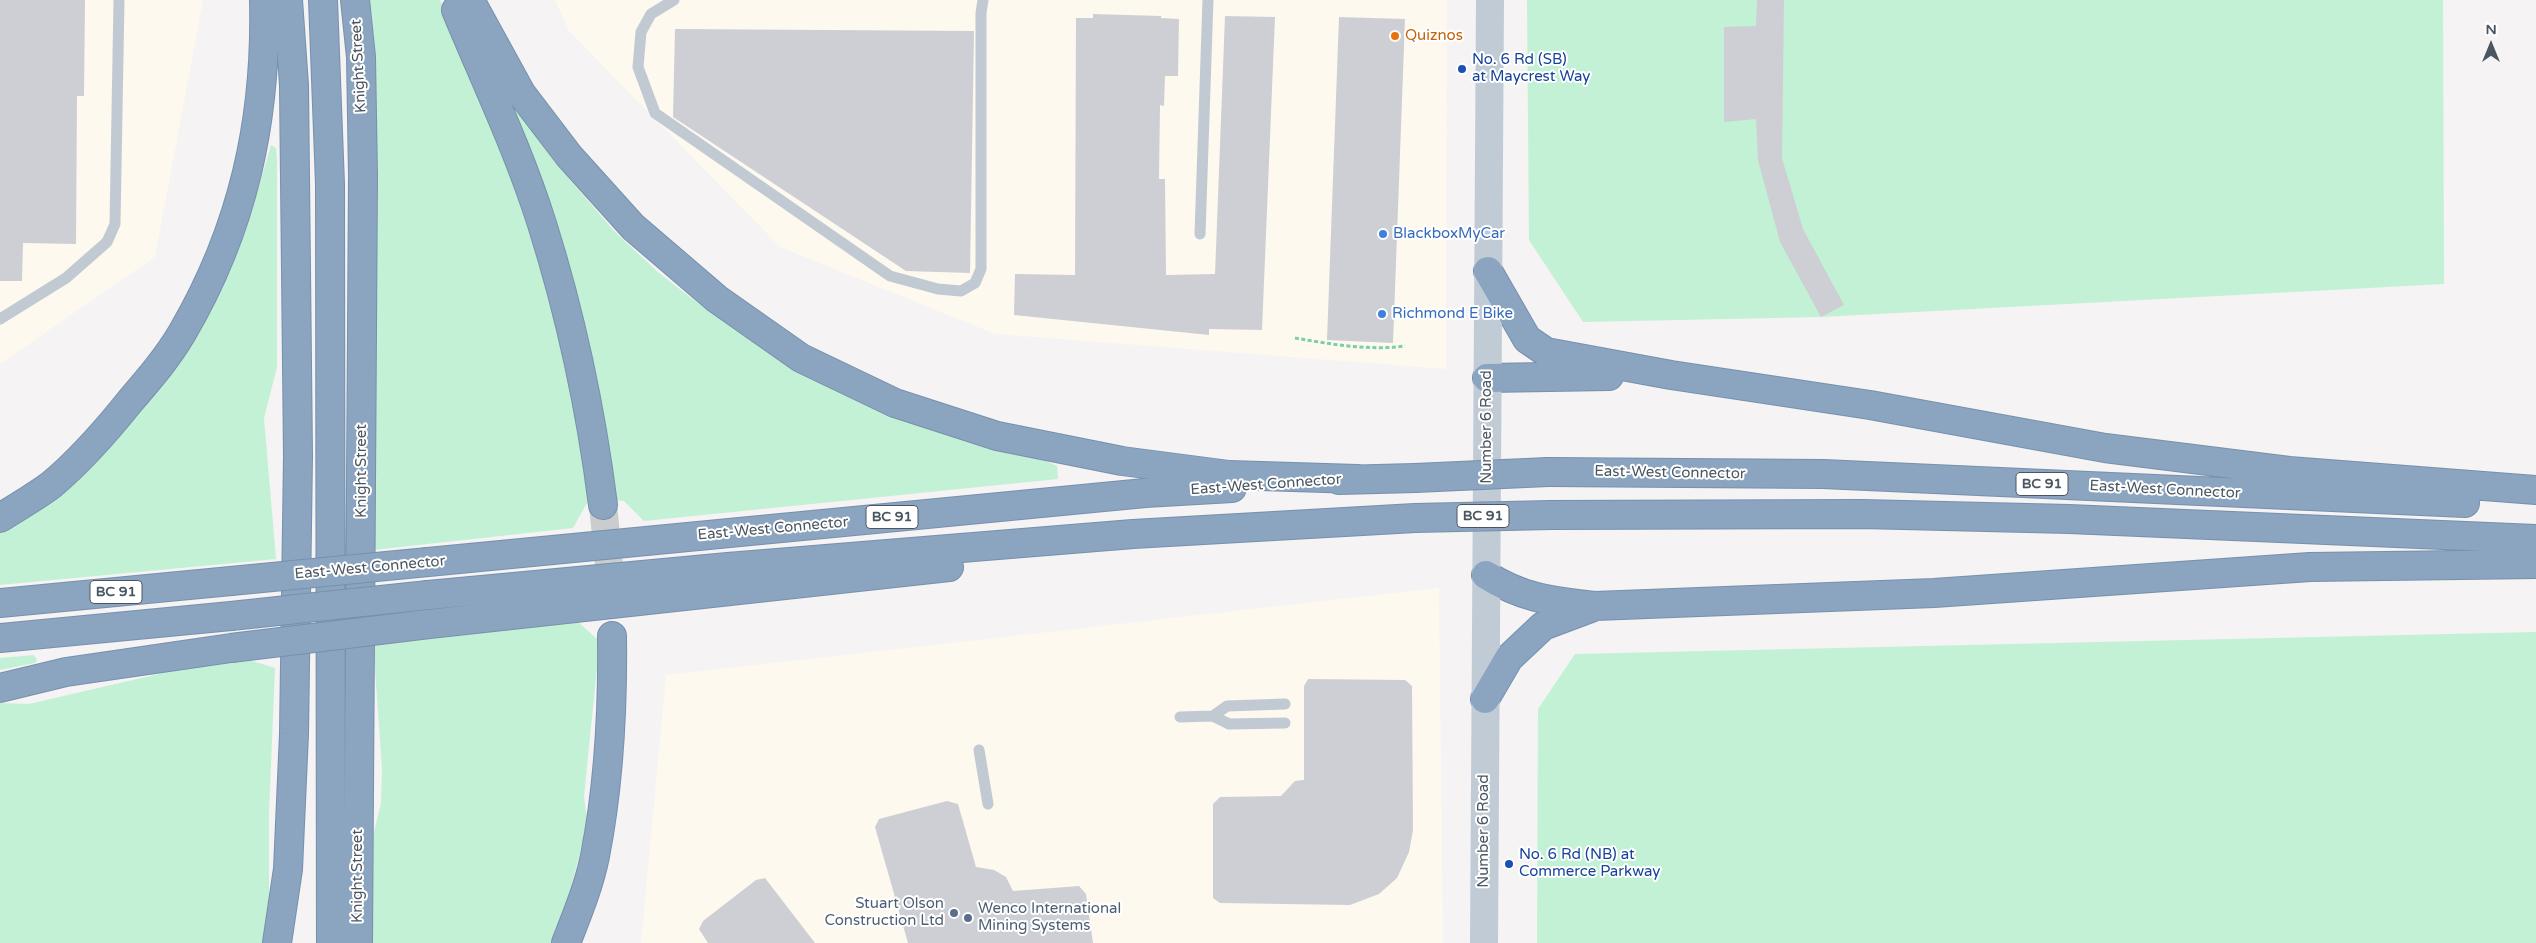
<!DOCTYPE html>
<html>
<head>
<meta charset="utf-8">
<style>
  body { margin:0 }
  #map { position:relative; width:2536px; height:943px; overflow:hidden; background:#f5f3f3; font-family:"Varela Round",sans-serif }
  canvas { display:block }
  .north { position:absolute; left:2466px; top:20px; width:50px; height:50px; -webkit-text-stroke:4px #fff; paint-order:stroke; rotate:0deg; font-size:14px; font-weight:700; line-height:20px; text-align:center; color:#4a5661 }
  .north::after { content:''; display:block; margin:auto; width:18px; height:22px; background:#4a5661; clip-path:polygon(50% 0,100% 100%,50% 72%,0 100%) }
</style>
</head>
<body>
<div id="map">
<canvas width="2536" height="943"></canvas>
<div class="north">N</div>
</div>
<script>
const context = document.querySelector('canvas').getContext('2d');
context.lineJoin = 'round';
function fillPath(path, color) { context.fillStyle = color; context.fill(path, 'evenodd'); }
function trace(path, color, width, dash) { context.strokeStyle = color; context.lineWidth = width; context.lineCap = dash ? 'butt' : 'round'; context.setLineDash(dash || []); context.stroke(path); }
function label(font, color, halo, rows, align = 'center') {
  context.font = font + ' "Varela Round",sans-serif'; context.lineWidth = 4; context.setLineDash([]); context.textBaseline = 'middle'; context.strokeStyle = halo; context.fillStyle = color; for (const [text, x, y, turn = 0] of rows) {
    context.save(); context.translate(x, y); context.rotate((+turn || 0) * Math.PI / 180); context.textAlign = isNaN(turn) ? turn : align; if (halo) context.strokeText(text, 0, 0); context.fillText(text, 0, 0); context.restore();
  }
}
const commercial = new Path2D(`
  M0,0H203L155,257L0,364Z
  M555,0H1447L1446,369L995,334L780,247L569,31Z
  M1439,588L1443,943H641L666,675Z`);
const green = new Path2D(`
  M368,0H440C474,87 514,172 542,261C565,339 578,421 593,501L587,503L573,528L373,550Z
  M1527,0H2443L2444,284L1821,317L1583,322L1529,240Z
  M514,105L552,159L615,232L659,273L708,311L764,348L989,446L1046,461L1057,466L1058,479L644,521L624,501L614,500C606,441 598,381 584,323C566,249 538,178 512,106Z
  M271,145L276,148L277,160V367L264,418L276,559L0,585V530L64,485L239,242L256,196Z
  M577,621L596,638H600L584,796L587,820L586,829L562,922L554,943H371V844L381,803L382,769L373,641Z
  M2536,632V943H1537L1538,709L1575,654Z
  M34,655L37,660L35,663L0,670V658Z
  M243,658L275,668L269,813V922L265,943H0V703L29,704L189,667Z`);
const building = new Path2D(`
  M0,0H85L84,96H77L76,244L23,243L22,281H0Z
  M1757,0H1784L1782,158L1803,229L1844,305L1821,317L1780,242L1758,160L1756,119L1724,122V27L1756,26Z
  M1093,14L1161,16V18L1179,19L1178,76H1165L1164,106L1160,105L1159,179H1165L1166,275L1215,274L1225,16L1275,17L1262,330L1209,329V335L1014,315L1015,274L1075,275L1076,18H1093Z
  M1339,17L1405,19L1393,343L1327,340Z
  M675,29L974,31L970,273L906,271L673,117Z
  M1308,679L1405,680L1412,686L1413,830L1409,852L1397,878L1379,894L1350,905L1220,903L1213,898V804L1220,797L1281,796L1295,781L1304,780V686Z
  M947,801L958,804L976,867L994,870L1006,877L1013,891L1079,886L1086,894L1093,943H908L875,827L879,819Z
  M765,878L815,943H708L699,929L703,921L756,880Z`);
const motorwayTunnel = new Path2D(`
  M603,505L609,565L612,636`);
const path = new Path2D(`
  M1295,338C1330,344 1370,351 1405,346`);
const service = new Path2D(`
  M674,0L651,14L641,32L638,67L655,113L890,276L938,289L961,291L975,283L981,269V13L983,0
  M1200,234L1208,0
  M0,319L66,278L107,242L115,224L119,0
  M1213,716L1229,724L1285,723
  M1180,717L1213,716L1227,706L1285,704
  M979,750L988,804`);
const secondary = new Path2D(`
  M1484,943L1490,0`);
const motorway = new Path2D(`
  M323,0L330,184L331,943
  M355,0L361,57L363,176L358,943
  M470,0L521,93L569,156L633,227L717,299L801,358L895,403L997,436L1122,461L1229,475L1357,479
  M456,10C485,80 519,151 542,224C571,316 591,410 603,505
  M1488,271L1527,339L1546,352L1671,375L1870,405L2105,448L2289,471L2536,490
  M1487,378L1609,376
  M1548,472L1823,474L2465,503
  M1339,480L1415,478
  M1551,515L1862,514L2069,519L2536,539
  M0,518C17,507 35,497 51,485C81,460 107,430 131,400C149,379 168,357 182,333C243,229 267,120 264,0
  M428,562L1145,493L1232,488
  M1486,575C1524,599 1552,601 1595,606L1934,593L2310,567L2536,564
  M428,595L728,567L1133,534L1415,518
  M0,603L231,581
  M429,624L949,567
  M0,638L231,616
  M0,688L66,672L231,648
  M1485,699L1509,658L1543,626L1591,608
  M277,943L288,869L294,734L298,456L294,85L288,0
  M566,943C577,915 589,886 595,856C609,784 613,709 612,636`);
const motorwayBridge = new Path2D(`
  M1415,478L1548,472
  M1415,518L1551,515
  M231,581L428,562
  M231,616L428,595
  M231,648L429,624`);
const markers = [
  [1395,36,5,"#e8710a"],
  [1462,69,5,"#1a4fb4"],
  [1383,234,5,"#3f7fe0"],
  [1382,314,5,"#3f7fe0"],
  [1509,864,5,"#1a4fb4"],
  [954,913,5,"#5c6f8a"],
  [968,918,5,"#5c6f8a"]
];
const shields = [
  [2042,484,52],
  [1483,516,52],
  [892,517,52],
  [116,592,52]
];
const shieldNames = [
  ["BC 91",2042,484],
  ["BC 91",1483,516],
  ["BC 91",892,517],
  ["BC 91",116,592]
];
const foodNames = [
  ["Quiznos",1405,36]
];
const transitNames = [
  ["No. 6 Rd (SB)",1472,60],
  ["at Maycrest Way",1472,77],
  ["No. 6 Rd (NB) at",1519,855],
  ["Commerce Parkway",1519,872]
];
const streetNames = [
  ["Knight Street",359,66,-93],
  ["Number 6 Road",1487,427,-90],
  ["Knight Street",362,471,-90],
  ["East-West Connector",1670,473,1],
  ["East-West Connector",1266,485,-4],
  ["East-West Connector",2165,490,3],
  ["East-West Connector",773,529,-5],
  ["East-West Connector",370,568,-5],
  ["Number 6 Road",1484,831,-90],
  ["Knight Street",358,876,-90]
];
const shopNames = [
  ["BlackboxMyCar",1393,234],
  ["Richmond E Bike",1392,314]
];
const serviceNames = [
  ["Stuart Olson",944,904],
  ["Construction Ltd",944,921],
  ["Wenco International",978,909,"left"],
  ["Mining Systems",978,926,"left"]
];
fillPath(commercial, '#fdf9ef');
fillPath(green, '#c3f1d5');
fillPath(building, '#cdcfd5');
trace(motorwayTunnel, '#caccce', 28, [28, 14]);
trace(motorway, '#7690ad', 30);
trace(path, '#7ad0a6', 3, [4, 2.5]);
trace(service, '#c1cad2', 11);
trace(secondary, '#c1cbd6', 28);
trace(motorway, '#8ba5c1', 28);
trace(motorwayBridge, '#7690ad', 30, []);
trace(motorwayBridge, '#8ba5c1', 28);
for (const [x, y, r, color] of markers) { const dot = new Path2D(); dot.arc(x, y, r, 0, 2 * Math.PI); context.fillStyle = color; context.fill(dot); trace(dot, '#fff', 2); }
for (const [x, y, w] of shields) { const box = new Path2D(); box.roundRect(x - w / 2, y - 11.5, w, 23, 4); context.fillStyle = '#fff'; context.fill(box); trace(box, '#4a5661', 1); }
label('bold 14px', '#4a5661', null, shieldNames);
label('15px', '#c56008', '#fff', foodNames, 'left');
label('15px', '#164399', '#fff', transitNames, 'left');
label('15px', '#4a5661', '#fff', streetNames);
label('15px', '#366cbe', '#fff', shopNames, 'left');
label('15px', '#4e5e75', '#fff', serviceNames, 'right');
</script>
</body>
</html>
